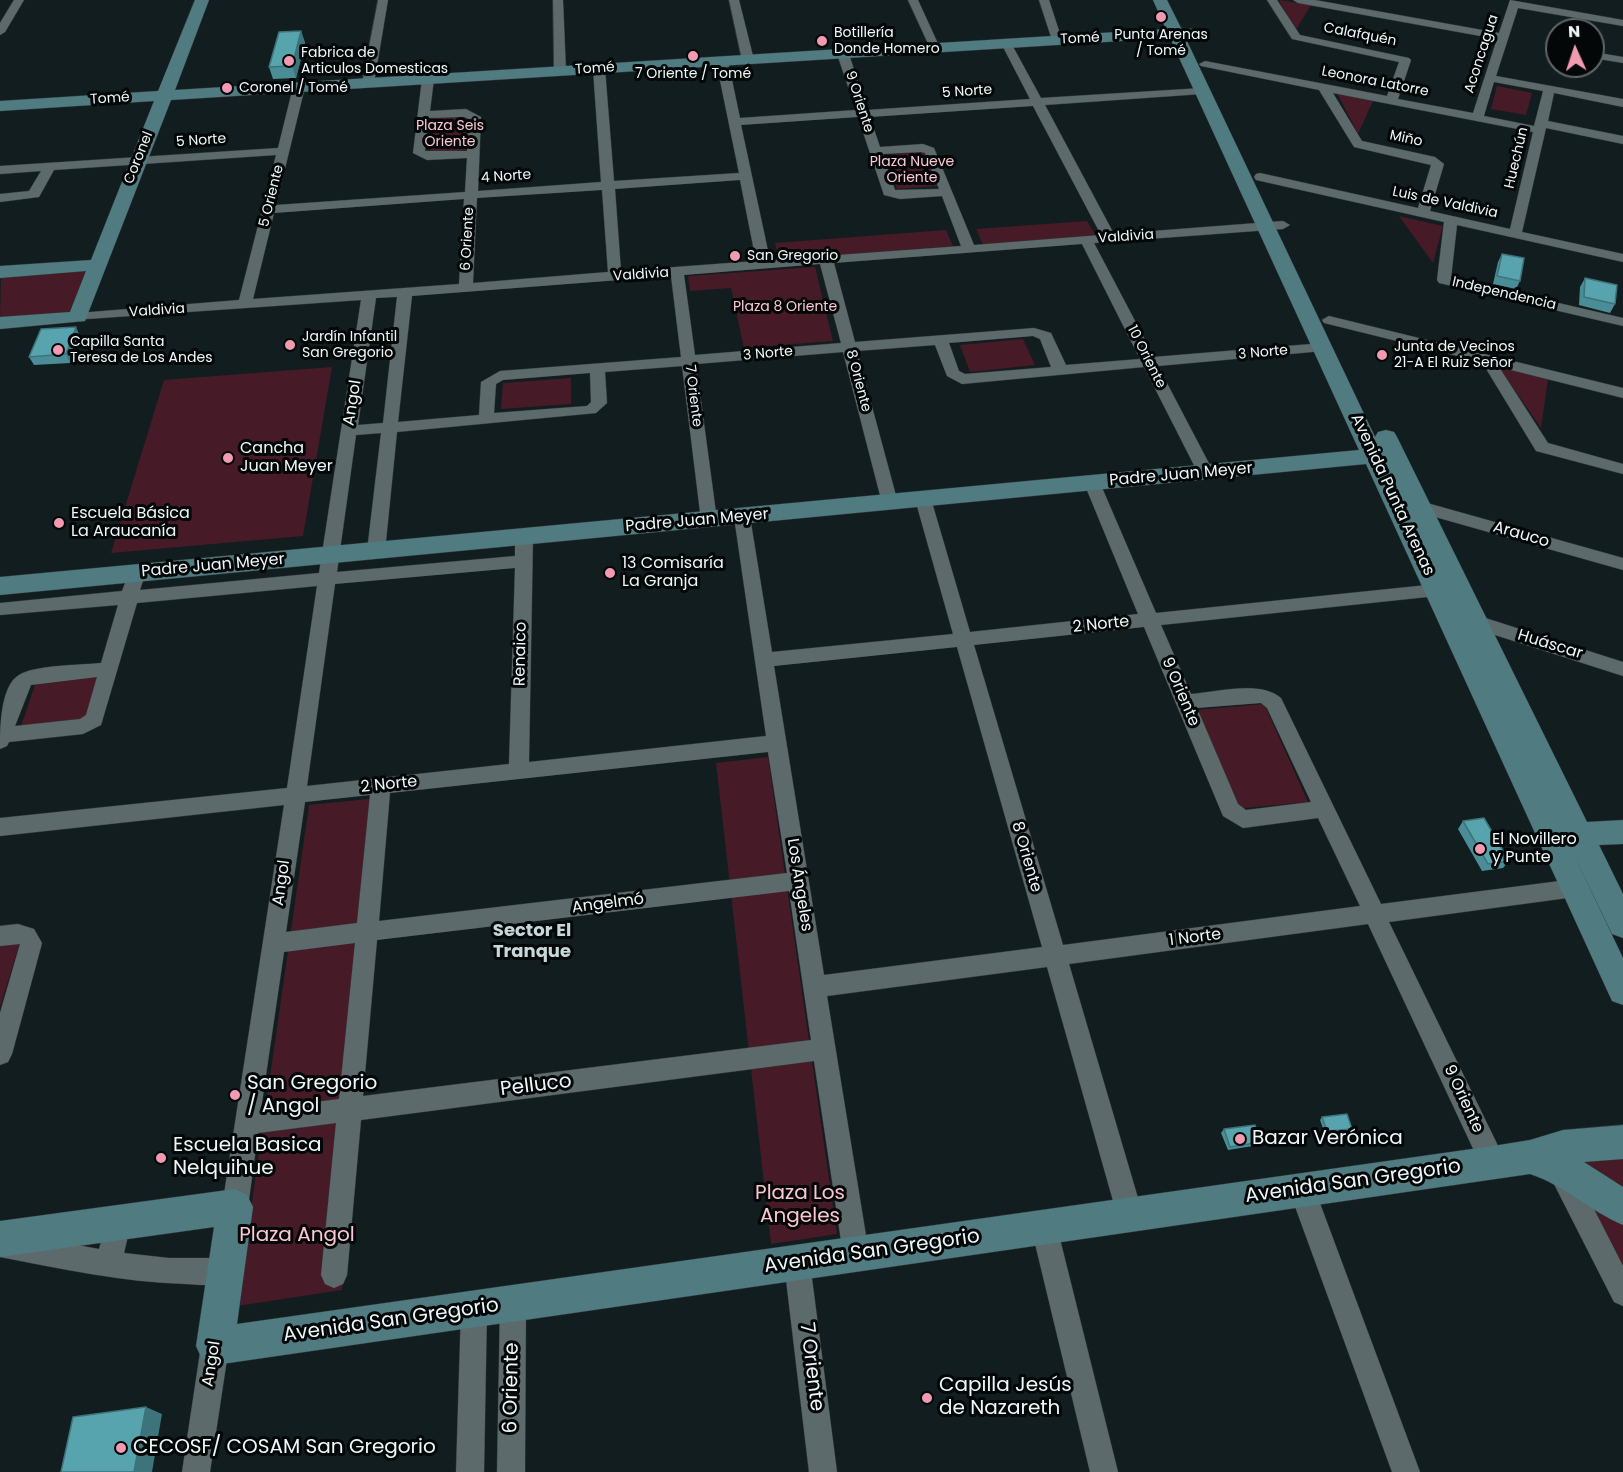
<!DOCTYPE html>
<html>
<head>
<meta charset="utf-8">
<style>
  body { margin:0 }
  #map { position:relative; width:1623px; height:1472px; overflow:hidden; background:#121d1f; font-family:Poppins,sans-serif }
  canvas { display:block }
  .north { position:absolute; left:1545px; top:18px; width:60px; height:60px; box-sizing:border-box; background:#030707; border:2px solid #616767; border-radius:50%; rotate:357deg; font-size:16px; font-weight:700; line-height:24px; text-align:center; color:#eff6f7 }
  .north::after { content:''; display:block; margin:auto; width:21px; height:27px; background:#f19ab1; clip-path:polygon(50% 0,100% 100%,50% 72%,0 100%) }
</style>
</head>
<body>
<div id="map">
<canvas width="1623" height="1472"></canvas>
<div class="north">N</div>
</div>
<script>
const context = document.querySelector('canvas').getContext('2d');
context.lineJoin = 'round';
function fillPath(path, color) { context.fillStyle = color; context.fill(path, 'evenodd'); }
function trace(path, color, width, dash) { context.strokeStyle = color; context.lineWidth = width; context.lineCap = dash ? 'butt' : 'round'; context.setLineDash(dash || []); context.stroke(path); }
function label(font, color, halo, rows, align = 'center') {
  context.font = font + ' Poppins,sans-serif'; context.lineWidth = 6; context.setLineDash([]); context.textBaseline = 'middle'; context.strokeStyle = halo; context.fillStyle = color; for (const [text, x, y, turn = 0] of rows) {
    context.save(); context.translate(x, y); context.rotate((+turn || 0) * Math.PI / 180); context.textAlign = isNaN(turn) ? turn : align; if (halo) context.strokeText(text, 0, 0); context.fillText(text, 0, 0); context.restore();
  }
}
const green = new Path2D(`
  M1279,0L1311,5L1295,31Z
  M1497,86L1532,93L1526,115L1491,109Z
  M1337,93L1373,101L1358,134Z
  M469,117L467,150L430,153L433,118Z
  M920,152L925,153L937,186L897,189L886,155Z
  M1399,216L1443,226L1433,263Z
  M1087,221L1096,236L983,245L976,229Z
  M946,230L953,246L778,260L775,243Z
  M815,267L833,341L744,348L731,288L690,291L688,276Z
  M93,270L76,313L0,319L1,277Z
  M1023,339L1035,365L970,372L960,345Z
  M1498,366L1548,379L1541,428Z
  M332,367L303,536L111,553L164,380Z
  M571,378V404L501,409L503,383Z
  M99,675L88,718L21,726L36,682Z
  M1264,704L1308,802L1234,809L1195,710Z
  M768,757L837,1234L771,1244L716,763Z
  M388,797L342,1290L237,1306L309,805Z
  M20,942L0,1007V944Z
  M1563,1152L1623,1153V1195Z
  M1583,1193L1623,1216V1278Z`);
const street = new Path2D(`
  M14,0H24L5,32L0,35V23Z
  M378,0H388L374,83L368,86L362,83Z
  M553,0H563L566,71L560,74L554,71Z
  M729,0H739L754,60L752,62L748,63L742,60Z
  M908,0H918L940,48L939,50H931L930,48Z
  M1039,0H1049L1062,40L1061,42H1053L1052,40Z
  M1267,0H1277L1300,35L1409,58L1411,60L1398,99L1473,113L1497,39L1298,3L1293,0H1315L1499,33L1510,0L1623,20V26L1518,8L1496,76L1623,99V107L1554,93L1548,121L1623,136V144L1546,128L1522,232L1623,254V262L1457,225L1451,278L1623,318V326L1439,283L1437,280L1444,222L1256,180L1254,177L1256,174L1260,173L1418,208L1431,165L1354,147L1319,90L1201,66L1199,64L1205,61L1387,96L1399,62L1292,39ZM1494,82L1543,91L1534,126L1484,116ZM1333,93L1533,132L1510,229L1430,211L1444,164L1435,157L1362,141Z
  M1006,40L1011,43L1041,98L1202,88L1208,91L1202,94L1045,105L1114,234L1283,221L1290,225L1283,229L1094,243L1154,357L1323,343L1330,347L1323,351L1158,366L1214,473L1212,477H1200L1198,473L1144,367L962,384L947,376L935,345L857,351L898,503L896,507H884L882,503L843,352L696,364L717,520L715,524H703L701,520L682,366L605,372L607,403L596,413L397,432L385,551L382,555H370L367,551L381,433L356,435L337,572L515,556V537L518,533H530L533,537L529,762L766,736L734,517L736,513H748L750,517L772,652L953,634L915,499L917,495H929L931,499L970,632L1138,614L1084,483L1086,479H1098L1100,483L1156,613L1437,584L1443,586L1446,590L1443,594L1437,596L1161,625L1191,694C1217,692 1260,680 1281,698L1381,904L1575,879L1583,881L1586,888L1583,895L1575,897L1389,922L1502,1154L1505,1163L1502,1172L1493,1175L1484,1172L1368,924L1069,964L1143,1215L1139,1224L1130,1228L1121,1224L1117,1215L1047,967L827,996L869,1254L865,1263L856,1267L847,1263L843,1254L814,1061L361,1120L347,1275L343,1284L334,1288L325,1284L321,1275L336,1123L258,1133L248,1207L244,1216L235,1220L226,1216L222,1207L284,805L0,836V818L287,788L317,586L137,603L101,725L83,734L9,742L7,746L0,749C0,730 0,686 19,675C34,665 82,665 101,663L118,605L0,615V603L122,591L130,570L136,568L142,570L145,574L140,590L319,573L361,300L73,320L71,317L73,314L78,313L239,300L276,155L54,170L39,197L0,202V194L29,191L41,171L0,174V166L278,148L293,87L299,84L305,87L276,205L465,192L467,158L427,160L413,153L422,79L428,76L434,79L430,111L466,109L481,117L478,191L601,182L593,69L599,66L605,69L614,181L739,173L716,61L718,59H726L728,61L740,118L856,110L837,54L843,51L849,54L867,110L1030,99L1001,43ZM1033,106L1101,235L974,245L934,148L923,144L880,147L870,117ZM464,117L469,119L467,151H425L429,118ZM858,117L884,195L900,199L942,196L961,246L770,260L741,125ZM921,152L925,153L939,189L895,190L883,154ZM740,180L756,261L621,271L615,189ZM602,190L608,272L473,283L477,198ZM464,199L459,284L253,299L274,213ZM1082,244L1140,359L1066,365L1051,333L1034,328L855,342L834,263ZM820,264L841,343L695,355L684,275ZM671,276L681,357L500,371L481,382L479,415L398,422L412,296ZM397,297L383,423L358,425L376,298ZM1033,336L1040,339L1051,367L965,374L959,371L949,343ZM590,373L591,402L587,406L494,413L496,384L503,380ZM515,568L509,764L307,786L335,584ZM1144,627L1223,816L1243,828L1318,818L1360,906L1063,945L974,645ZM957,647L1042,947L824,975L774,666ZM97,677L86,715L80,719L15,726L31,685ZM1261,703L1267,708L1311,802L1246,810L1238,804L1197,708ZM768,752L787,873L379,921L390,793ZM370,795L357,923L286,932L305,802ZM789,891L811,1040L363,1096L377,940ZM355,943L339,1099L261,1109L284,952Z
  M1593,52L1623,57V63L1593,58Z
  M1329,316L1623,388V398L1499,367L1548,443L1623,464V474L1536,451L1482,362L1324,323L1322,320Z
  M1420,501L1623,558V570L1414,511L1412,507L1414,503Z
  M1476,615L1623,662V676L1470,627L1467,622L1470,617Z
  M18,924L34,929L42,943L12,1054L8,1062L0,1065V1013L20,944L0,946V926Z
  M1563,1163L1572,1166L1623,1266V1306L1614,1302L1554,1184L1551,1175L1554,1166Z
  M1302,1177L1311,1181L1315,1190L1420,1472H1392L1289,1190L1293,1181Z
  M118,1210L127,1214L131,1223L124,1253L169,1258H226L235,1262L239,1271L235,1280C220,1287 202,1285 186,1284C122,1282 62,1269 0,1257V1231L99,1249L109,1214Z
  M1044,1214L1053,1218L1057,1227L1118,1472H1090L1031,1227L1035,1218Z
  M797,1250L806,1254L810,1263L837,1472H809L784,1263L788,1254Z
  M513,1291L522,1295L526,1304L525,1472H497L500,1304L504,1295Z
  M474,1296L483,1300L487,1309L484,1472H456L461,1309L465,1300Z
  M215,1332L225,1336L229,1346L210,1472H182L201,1346L205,1336Z`);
const secondary = new Path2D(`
  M195,0H209L175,90L1166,29L1153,0H1167L1181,28L1194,29L1196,32L1194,35L1185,37L1375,437L1378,432L1386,430L1394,432L1397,437L1587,822L1623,820V844L1599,845L1623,894V938L1612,934L1571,849L1623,958V1005L1612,1001L1366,464L0,595V577L1359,450L1170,38L171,100L85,321L0,329V317L70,312L86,271L0,278V266L91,260L154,101L0,111V101L158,91Z
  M1623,1125V1159L1584,1162L1623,1187V1225C1590,1211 1564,1185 1530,1174L215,1365L202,1359L196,1346L214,1227L0,1257V1221L235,1189L247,1195L253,1207L237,1324L1493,1146L1530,1140L1563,1130Z`);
const wall = new Path2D(`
  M301,31L305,43L296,78L273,79L269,67Z
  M1502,254L1520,281L1516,289L1493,284L1498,262Z
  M1585,278L1615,304L1610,313L1579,305L1580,287Z
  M80,336L70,363L34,365L29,357Z
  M1463,821L1509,861L1503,868L1482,871L1458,829Z
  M1322,1117L1352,1129L1350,1132L1325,1134L1320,1120Z
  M1224,1129L1261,1142L1259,1145L1228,1150L1221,1133Z`);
const shadedWall = new Path2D(`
  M301,31L305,43L296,78L292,66Z
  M76,327L80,336L70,363L66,354Z
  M146,1407L162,1414L152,1472H134Z`);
const building = new Path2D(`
  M301,31L292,66L269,67L279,32Z
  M1502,254L1524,258L1520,281L1497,276Z
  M1585,278L1617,285L1615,304L1584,297Z
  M76,327L66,354L29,357L41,329Z
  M1484,818L1509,861L1488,864L1463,821Z
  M1347,1114L1352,1129L1327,1131L1322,1117Z
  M1255,1125L1261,1142L1230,1147L1224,1129Z
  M146,1407L134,1472H61L73,1417Z`);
const markers = [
  [1161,17,6,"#f19ab1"],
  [822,41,6,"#f19ab1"],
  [693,56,6,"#f19ab1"],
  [289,61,6,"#f19ab1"],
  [227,88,6,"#f19ab1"],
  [735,256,6,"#f19ab1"],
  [290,345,6,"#f19ab1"],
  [58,350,6,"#f19ab1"],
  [1382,355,6,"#f19ab1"],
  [228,458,6,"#f19ab1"],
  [59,523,6,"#f19ab1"],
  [610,573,6,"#f19ab1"],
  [1480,849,6,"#f19ab1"],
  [235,1095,6,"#f19ab1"],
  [1240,1139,6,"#f19ab1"],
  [161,1158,6,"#f19ab1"],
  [927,1398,6,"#f19ab1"],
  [121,1448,6,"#f19ab1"]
];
const farPoinames = [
  ["Botillería",834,33],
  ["Donde Homero",834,49],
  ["Punta Arenas",1161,35,"center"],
  ["/ Tomé",1161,51,"center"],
  ["Fabrica de",301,53],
  ["Articulos Domesticas",301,69],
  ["7 Oriente / Tomé",693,74,"center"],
  ["Coronel / Tomé",239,88],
  ["San Gregorio",747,256],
  ["Jardín Infantil",302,337],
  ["San Gregorio",302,353],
  ["Capilla Santa",70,342],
  ["Teresa de Los Andes",70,358],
  ["Junta de Vecinos",1394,347],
  ["21-A El Ruiz Señor",1394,363]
];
const farStreetnames = [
  ["Calafquén",1360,35,11],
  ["Tomé",1080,39,-3],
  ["Aconcagua",1482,54,-72],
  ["Tomé",595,69,-4],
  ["Leonora Latorre",1375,82,11],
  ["5 Norte",967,92,-4],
  ["Tomé",110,99,-4],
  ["9 Oriente",859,102,72],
  ["Miño",1406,139,12],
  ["5 Norte",201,141,-4],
  ["Coronel",139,158,-68],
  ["Huechún",1517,158,-77],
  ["4 Norte",506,177,-4],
  ["5 Oriente",272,196,-76],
  ["Luis de Valdivia",1445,203,12],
  ["Valdivia",1126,237,-4],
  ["6 Oriente",468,239,-87],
  ["Valdivia",641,275,-4],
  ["Independencia",1504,294,13],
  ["Valdivia",157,311,-4],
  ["3 Norte",1263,353,-5],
  ["3 Norte",768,354,-5],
  ["10 Oriente",1146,357,63],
  ["8 Oriente",858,381,75],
  ["7 Oriente",693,396,83]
];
const farParknames = [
  ["Plaza Seis",450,126],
  ["Oriente",450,142],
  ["Plaza Nueve",912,162],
  ["Oriente",912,178],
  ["Plaza 8 Oriente",785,307]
];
const streetNames = [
  ["Angol",353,403,-81],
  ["Padre Juan Meyer",1181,475,-5],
  ["Avenida Punta Arenas",1392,495,65],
  ["Padre Juan Meyer",697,521,-5],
  ["Arauco",1521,535,16],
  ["Padre Juan Meyer",213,566,-5],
  ["2 Norte",1101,625,-6],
  ["Huáscar",1550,645,17],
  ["Renaico",521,654,-89],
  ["9 Oriente",1180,692,67],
  ["2 Norte",389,785,-6],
  ["8 Oriente",1026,857,74],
  ["Angol",282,883,-82],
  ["Los Ángeles",799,885,81],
  ["Angelmó",608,904,-7],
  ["1 Norte",1195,938,-7],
  ["9 Oriente",1463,1099,65],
  ["Angol",212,1364,-81]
];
const poiNames = [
  ["Cancha",240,449],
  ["Juan Meyer",240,467],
  ["Escuela Básica",71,514],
  ["La Araucanía",71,532],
  ["13 Comisaría",622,564],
  ["La Granja",622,582],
  ["El Novillero",1492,840],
  ["y Punte",1492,858]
];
const neighbourhoodNames = [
  ["Sector El",532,931],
  ["Tranque",532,952]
];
const nearPoinames = [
  ["San Gregorio",247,1084],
  ["/ Angol",247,1107],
  ["Bazar Verónica",1252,1139],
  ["Escuela Basica",173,1146],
  ["Nelquihue",173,1169],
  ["Capilla Jesús",939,1386],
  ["de Nazareth",939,1409],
  ["CECOSF/ COSAM San Gregorio",133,1448]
];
const nearStreetnames = [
  ["Pelluco",536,1086,-7],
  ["Avenida San Gregorio",1353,1182,-8],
  ["Avenida San Gregorio",872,1252,-8],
  ["Avenida San Gregorio",391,1321,-8],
  ["7 Oriente",811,1367,83],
  ["6 Oriente",512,1388,-89]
];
const nearParknames = [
  ["Plaza Los",800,1194],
  ["Angeles",800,1217],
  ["Plaza Angol",297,1236]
];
fillPath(green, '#471a28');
trace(street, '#313739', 1);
trace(secondary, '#313739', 1);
fillPath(street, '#5d6a6b');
fillPath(secondary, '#507b80');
fillPath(wall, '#4b8d96');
fillPath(shadedWall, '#3d737a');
fillPath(building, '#57a4ae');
trace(building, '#3d737a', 1.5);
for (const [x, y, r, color] of markers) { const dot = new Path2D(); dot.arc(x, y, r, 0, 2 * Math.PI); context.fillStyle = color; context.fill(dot); trace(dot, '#030707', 2); }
label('14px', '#eff6f7', '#030707', farPoinames, 'left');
label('14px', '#eff6f7', '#030707', farStreetnames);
label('14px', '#fcc6d3', '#030707', farParknames);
label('16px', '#eff6f7', '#030707', streetNames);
label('16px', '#eff6f7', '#030707', poiNames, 'left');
label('bold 18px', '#c7d6d8', '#030707', neighbourhoodNames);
label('20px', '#eff6f7', '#030707', nearPoinames, 'left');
label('20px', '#eff6f7', '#030707', nearStreetnames);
label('20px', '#fcc6d3', '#030707', nearParknames);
</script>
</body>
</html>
